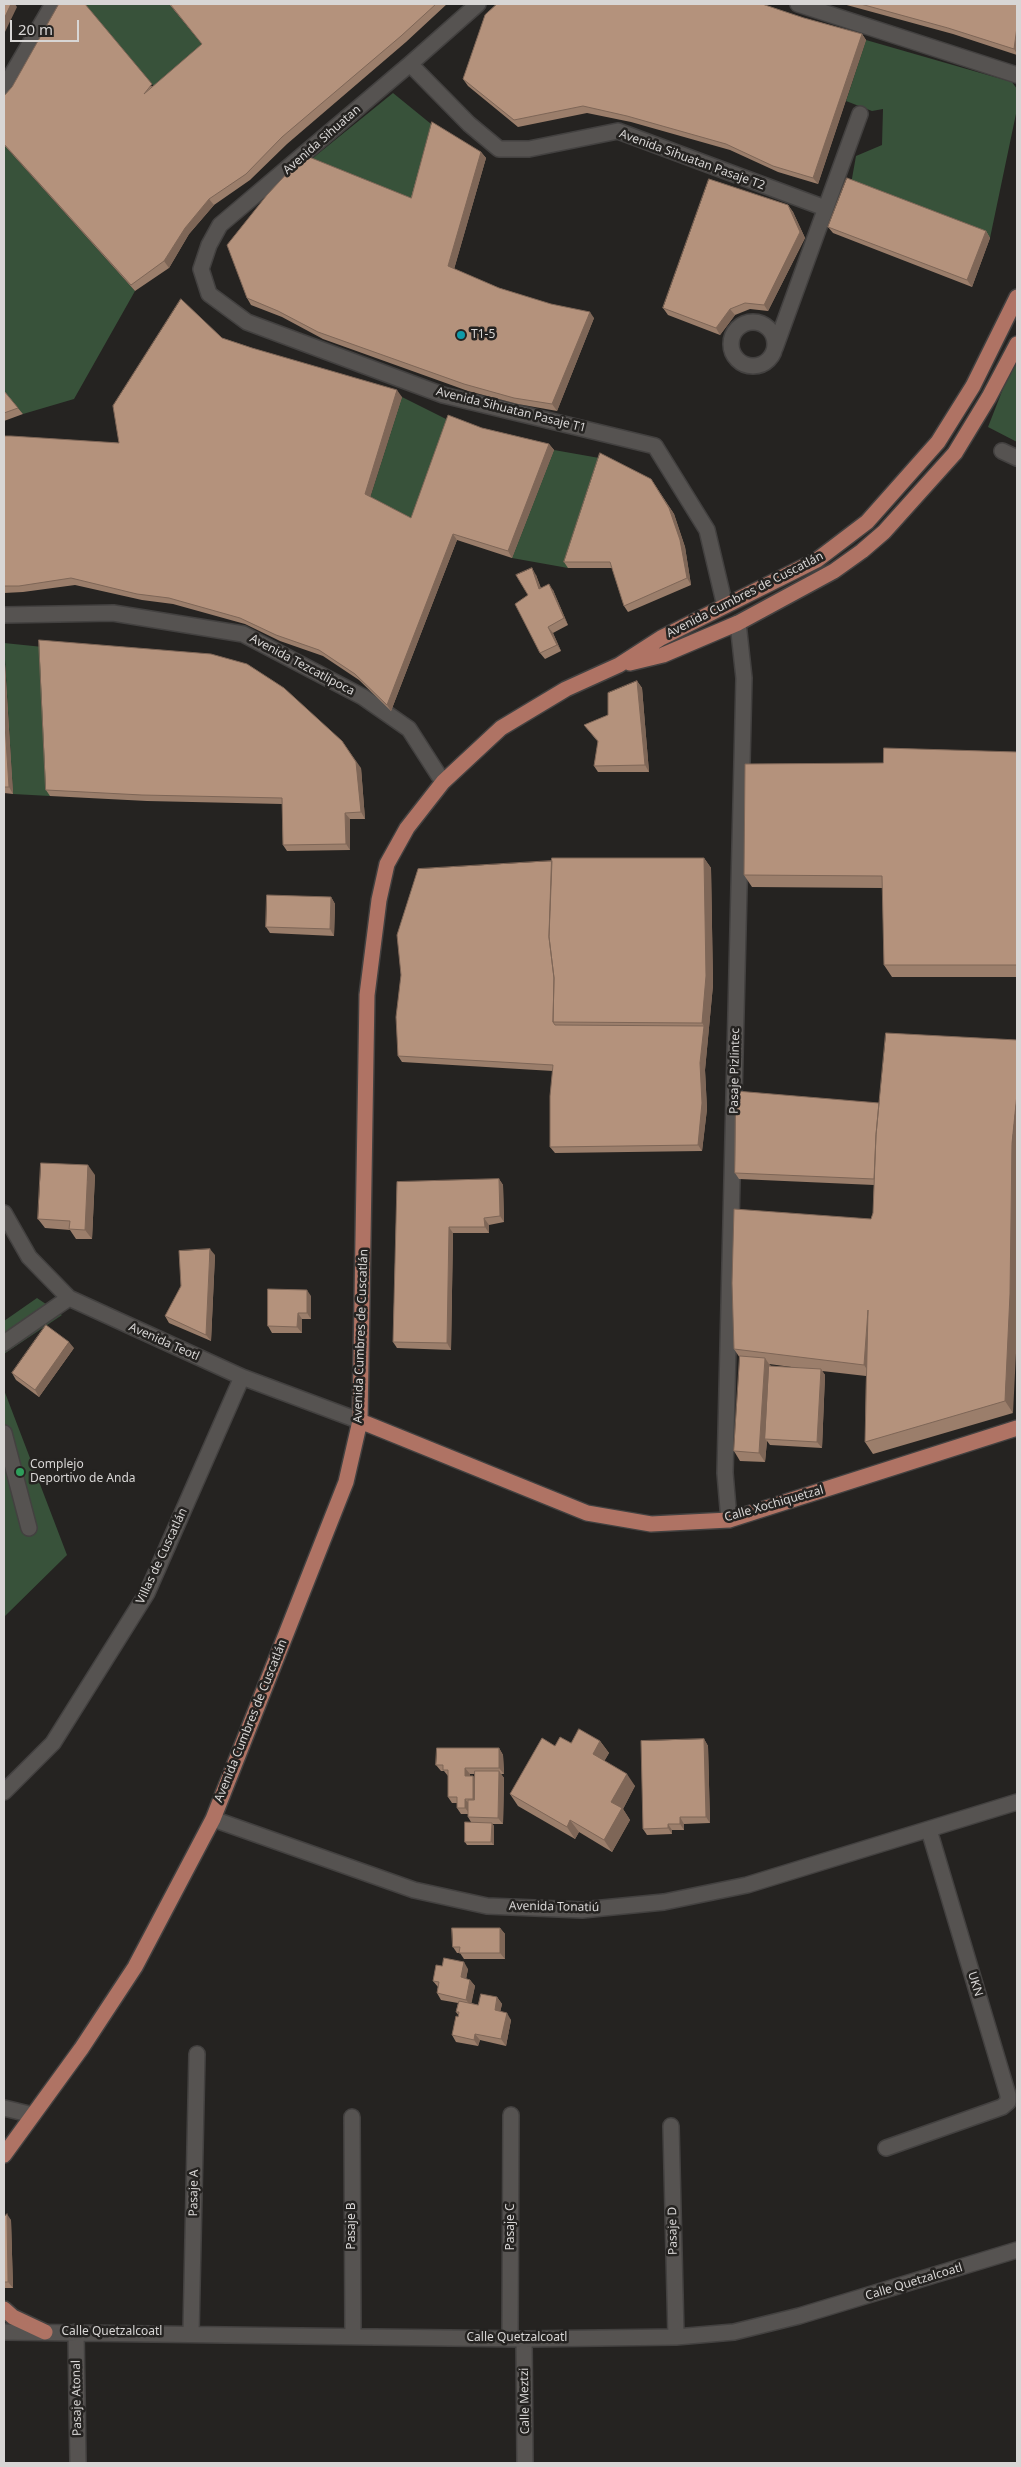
<!DOCTYPE html>
<html>
<head>
<meta charset="utf-8">
<style>
  body { margin:0 }
  #map { position:relative; width:1021px; height:2467px; overflow:hidden; background:#252321; font-family:"Noto Sans",sans-serif }
  canvas { display:block }
  .frame { position:absolute; inset:0; border:5px solid #d8d6d5; pointer-events:none }
  .scale { position:absolute; left:10px; top:20px; width:69px; height:22px; box-sizing:border-box; border:2px solid #d8d6d5; border-top:0; padding-left:6px; font-size:15px; line-height:18px; white-space:nowrap; color:#d8d6d5; -webkit-text-stroke:4px #252321; paint-order:stroke }
</style>
</head>
<body>
<div id="map">
<canvas width="1021" height="2467"></canvas>
<div class="frame"></div>
<div class="scale">20 m</div>
</div>
<script>
const context = document.querySelector('canvas').getContext('2d');
context.lineJoin = 'round';
function fillPath(path, color) { context.fillStyle = color; context.fill(path, 'evenodd'); }
function trace(path, color, width, dash) { context.strokeStyle = color; context.lineWidth = width; context.lineCap = dash ? 'butt' : 'round'; context.setLineDash(dash || []); context.stroke(path); }
function label(font, color, halo, rows, align = 'center') {
  context.font = font + ' "Noto Sans",sans-serif'; context.lineWidth = 5; context.setLineDash([]); context.textBaseline = 'middle'; context.strokeStyle = halo; context.fillStyle = color; for (const [text, x, y, turn = 0] of rows) {
    context.save(); context.translate(x, y); context.rotate((+turn || 0) * Math.PI / 180); context.textAlign = isNaN(turn) ? turn : align; if (halo) context.strokeText(text, 0, 0); context.fillText(text, 0, 0); context.restore();
  }
}
const green = new Path2D(`
  M84,4H169L207,50L157,90Z
  M866,40L1012,82L1017,89V109L990,238L851,184L856,156L882,145L883,109L872,111L846,101Z
  M393,93L436,128L416,205L308,162Z
  M4,145L135,291L74,399L23,414L4,392Z
  M1017,353V442L988,427Z
  M402,397L452,422L415,524L369,501Z
  M554,450L605,459L568,568L512,558Z
  M4,643L43,647L50,796L13,794Z
  M37,1298L62,1315L4,1354V1321Z
  M4,1390L67,1555L4,1617Z`);
const minor = new Path2D(`
  M478,4L410,64L220,225L209,245L201,269L209,294L247,322L443,395L655,446L707,530L725,606
  M798,4L1017,75
  M410,64L469,124L499,149H529L618,131L825,208
  M4,88L53,4
  M731 344a22 22 0 1 1 44 0a22 22 0 1 1-44 0Z
  M775,348L860,114
  M1002,451L1017,458
  M4,615L113,613L243,634L363,697L409,729L443,782
  M4,1213L29,1257L69,1298L242,1377L360,1421
  M4,1343L69,1298
  M4,1433L29,1528
  M729,1520L725,1473L744,678L738,623
  M4,1792L53,1743L147,1593L242,1377
  M213,1819L414,1890L487,1906L582,1910L664,1902L747,1885L1017,1802
  M4,2108L33,2115
  M352,2117L353,2336
  M671,2126L676,2337
  M886,2148L1002,2107L1008,2102V2095L929,1830
  M4,2332L524,2339L676,2337L734,2332L799,2316L1017,2250
  M76,2332L78,2463
  M191,2333L197,2054
  M510,2339L511,2115
  M524,2339L525,2463`);
const major = new Path2D(`
  M630,663L663,655L738,623L834,571L862,551L884,532L955,453L989,397L1017,344
  M360,1421L587,1513L651,1524L729,1520L1017,1428
  M4,2155L81,2049L135,1967L213,1819L346,1482L360,1421L367,995L379,900L387,864L407,828L443,782L501,728L566,689L619,665L661,638L817,560L867,522L938,442L973,386L1017,297
  M4,2309L13,2317L45,2332`);
const wall = new Path2D(`
  M169,4H447L406,42L287,144L250,180L214,205L189,234L169,268L135,291L4,145V96L154,86L202,44Z
  M843,4H1017V55L953,34Z
  M804,18L862,34L866,40L818,184L778,172L730,150L631,122L587,113L518,127L468,86L463,79Z
  M481,152L486,158L454,269L499,288L594,318L557,411L518,404L468,391L323,339L282,317L251,305L247,298L411,198Z
  M788,205L793,212L805,238L768,311L750,309L735,315L720,335L668,315L663,308Z
  M828,227L986,231L990,238L972,287L833,233Z
  M222,338L252,348L402,397L370,497L411,518L482,428L549,444L554,450L512,558L457,540L391,711L359,680L323,656L280,641L245,624L173,604L142,600L75,585L23,592L4,593V436L119,443Z
  M4,391L18,408L23,414L4,421Z
  M651,479L674,514L685,547L691,585L628,612L624,606L612,568H568L564,562Z
  M536,575L541,588L553,590L568,625L553,633L561,651L545,659L540,653L528,595Z
  M4,648L13,794L4,793Z
  M637,681L642,688L649,772H598L594,766L598,742L584,725L608,715Z
  M1017,752V977H892L884,965L883,888L752,887L744,875L883,763Z
  M361,768L365,819H350V850L287,851L283,845L282,804L147,801L50,796L46,790Z
  M704,858L711,868L713,985L705,1070L707,1109L702,1151L555,1153L550,1147L553,1071L402,1062L398,1056Z
  M331,897L335,904L334,936L270,933L266,927Z
  M879,1103L1013,1413L873,1454L865,1442L866,1376L822,1371L825,1375L822,1448L770,1445L767,1441L765,1462L740,1461L734,1451L740,1358L734,1349L871,1219L873,1213L874,1185L739,1179L735,1173ZM769,1364L799,1368L771,1366Z
  M95,1175L92,1239H76L70,1230L45,1228L38,1219Z
  M499,1179L503,1185L504,1222L489,1225V1233H453L451,1350L397,1348L393,1342L397,1182Z
  M215,1255L211,1341L169,1323L165,1316Z
  M311,1296V1319H302V1333H272L268,1326Z
  M74,1348L39,1397L16,1380L12,1373Z
  M704,1739L708,1746L710,1823L684,1824V1830H672V1834L647,1835L643,1829Z
  M600,1741L609,1753L604,1761L635,1786L623,1809L630,1820L612,1852L579,1832L575,1839L518,1806L510,1794L555,1746Z
  M499,1748L503,1755L504,1774H501L504,1778L503,1824H492L494,1826V1845H467L465,1842L471,1822L468,1817V1814H461L457,1808V1803H452L448,1797V1776L444,1771H441L436,1765ZM470,1774H475V1778L473,1776H470Z
  M500,1928L505,1934V1959H464L460,1953H457L453,1947Z
  M442,1966L468,1969L466,1979L470,1980L475,1986L471,2003L478,2005L497,1997L502,2004L500,2012L511,2020L506,2046L480,2040L478,2046L456,2042L452,2035L458,2017L459,2016L456,2012L458,2003L441,2000L437,1993L438,1987L433,1981Z
  M4,2217L11,2220L13,2288H4Z`);
const shadedWall = new Path2D(`
  M11,4H15L17,7L4,34V19Z
  M1017,27V54L1014,49Z
  M862,34L866,40L818,184L813,178Z
  M481,152L486,158L453,273L448,266Z
  M209,199L214,205L189,234L169,268L164,261L185,228Z
  M788,205L793,212L805,238L768,311L764,305Z
  M986,231L990,238L972,287L967,280Z
  M730,309L735,315L720,335L716,328Z
  M590,312L594,318L557,411L552,404Z
  M397,390L402,397L369,501L365,494Z
  M549,444L554,450L512,558L508,551Z
  M651,479L674,514L685,547L691,585L687,578Z
  M453,534L457,540L391,711L387,705Z
  M532,568L536,575L543,595L539,589Z
  M549,584L553,590L568,625L564,618Z
  M548,627L553,633L561,651L557,645Z
  M4,648L13,794L9,787L4,709Z
  M637,681L642,688L649,772L645,765Z
  M342,741L361,768L365,819L361,812Z
  M345,813L350,819V850L346,844Z
  M704,858L711,868L713,985L705,1070L707,1109L702,1151L698,1145L700,1063L704,1026L702,1023Z
  M331,897L335,904L334,936L330,929Z
  M1017,1094V1333L1013,1413L1005,1401L1012,1143Z
  M88,1165L95,1175L92,1239L85,1230Z
  M499,1179L503,1185L504,1222L500,1216Z
  M484,1218L489,1225V1233L485,1227Z
  M449,1227L453,1233L451,1350L447,1343Z
  M210,1249L215,1255L211,1341L206,1335Z
  M307,1290L311,1296V1319L307,1313Z
  M868,1310L872,1377L864,1365Z
  M298,1313L302,1319V1333L297,1327Z
  M69,1342L74,1348L39,1397L35,1390Z
  M765,1358L771,1367L765,1439L767,1441L765,1462L759,1453Z
  M821,1369L825,1375L822,1448L817,1442Z
  M704,1739L708,1746L710,1823L706,1817Z
  M600,1741L609,1753L601,1767L593,1754Z
  M499,1748L503,1755L504,1774L499,1768Z
  M465,1768L470,1774V1782L465,1776Z
  M499,1771L504,1778L503,1824L498,1818Z
  M627,1774L635,1786L623,1809L630,1820L612,1852L604,1840L611,1802Z
  M473,1776L477,1782V1805L473,1799Z
  M465,1799L470,1805V1814L465,1808Z
  M680,1817L684,1824V1830L680,1824Z
  M570,1820L579,1832L575,1839L567,1827Z
  M492,1823L494,1826V1845L491,1842Z
  M668,1824L672,1830V1834L668,1828Z
  M500,1928L505,1934V1959L500,1953Z
  M464,1962L468,1969L465,1984L461,1977Z
  M470,1980L475,1986L471,2006L466,2000Z
  M497,1997L502,2004L499,2017L495,2010Z
  M507,2013L511,2020L506,2046L501,2039Z
  M475,2034L480,2040L478,2046L474,2040Z
  M7,2214L11,2220L13,2288L8,2282Z`);
const building = new Path2D(`
  M4,4H11L4,19Z
  M59,4H85L152,84L144,94L202,44L170,4H436L401,36L282,137L246,174L209,199L185,228L164,261L131,285L4,144V96L12,87Z
  M497,4H762L804,18L862,34L813,178L773,166L726,144L627,116L583,106L514,120L463,79L485,15Z
  M861,4H1017V27L1014,49L948,28Z
  M432,122L481,152L448,266L499,288L551,304L590,312L552,404L514,398L464,384L318,332L278,311L247,298L227,245L267,195L304,155L411,198Z
  M847,178L986,231L967,280L828,227Z
  M709,179L788,205L800,232L764,305L745,303L730,309L716,328L663,308Z
  M181,299L222,338L252,348L397,390L365,494L411,518L448,415L482,428L549,444L508,551L453,534L387,705L355,674L319,650L276,635L240,618L169,598L137,594L71,578L19,586H4V436H11L119,443L113,406Z
  M4,391L18,408L4,413Z
  M600,453L651,479L669,508L680,540L687,578L624,606L610,562H564Z
  M532,568L539,589L549,584L564,618L548,627L557,645L540,653L515,604L528,595L516,575Z
  M39,640L211,654L247,664L284,688L342,741L356,762L361,812L345,813L346,844L283,845L282,798L142,795L46,790Z
  M637,681L645,765L594,766L598,741L584,725L608,715V693Z
  M4,709L9,787H4Z
  M884,748L1017,752V965H884L882,876L744,875L745,764L883,763Z
  M552,858H704L706,976L702,1023L553,1022L554,978L549,937Z
  M552,861L549,937L554,978L553,1022L555,1025L704,1026L700,1063L702,1103L698,1145L550,1147V1096L553,1065L398,1056L396,1017L401,975L397,935L418,869Z
  M267,895L331,897L330,929L266,927Z
  M886,1033L1017,1040V1094L1012,1143L1010,1294L1005,1401L865,1442L868,1310L864,1365L734,1349L732,1283L734,1209L871,1219L873,1213L876,1135Z
  M736,1091L879,1103L876,1135L874,1179L735,1173Z
  M41,1163L88,1165L85,1230L69,1229L70,1221L38,1219Z
  M499,1179L500,1216L484,1218L485,1227H449L447,1343L393,1342L397,1182Z
  M210,1249L206,1335L165,1316L181,1286L179,1251Z
  M268,1289L307,1290V1313H298L297,1327L268,1326Z
  M46,1325L69,1342L35,1390L12,1373Z
  M740,1356L765,1358L759,1453L734,1451Z
  M769,1366L821,1369L817,1442L765,1439Z
  M579,1729L600,1741L593,1754L627,1774L611,1802L622,1808L604,1840L570,1820L567,1827L510,1794L542,1738L555,1746L560,1737L571,1743Z
  M704,1739L706,1817H680V1824H668V1828L643,1829L641,1741Z
  M437,1748H499V1768H465V1776H473V1799H465V1808H457V1797H448V1770H443V1765H436Z
  M475,1771H499L498,1818L468,1817V1800H474Z
  M465,1822L492,1823L491,1842H465Z
  M452,1928H500V1953H459L460,1947H453Z
  M444,1958L464,1962L461,1977L470,1980L466,2000L437,1993L439,1982L433,1981L436,1965L442,1966Z
  M481,1994L497,1997L495,2010L507,2013L501,2039L475,2034L474,2040L452,2035L456,2016L458,2017L459,2012H456L459,2001L478,2005Z
  M7,2214L8,2282H4V2217Z`);
const markers = [
  [461,335,5,"#0f9aa8"],
  [20,1472,5,"#2e9e5b"]
];
const streetNames = [
  ["Avenida Sihuatan",322,140,-41],
  ["Avenida Sihuatan Pasaje T2",692,160,20],
  ["Avenida Sihuatan Pasaje T1",511,410,14],
  ["Avenida Cumbres de Cuscatlán",745,595,-27],
  ["Avenida Tezcatlipoca",302,665,28],
  ["Pasaje Pizlintec",735,1071,-89],
  ["Avenida Cumbres de Cuscatlán",361,1336,-88],
  ["Avenida Teotl",164,1342,24],
  ["Calle Xochiquetzal",774,1504,-16],
  ["Villas de Cuscatlán",162,1556,-65],
  ["Avenida Cumbres de Cuscatlán",251,1721,-68],
  ["Avenida Tonatiú",554,1907,1],
  ["UKN",975,1984,73],
  ["Pasaje A",194,2193,-89],
  ["Pasaje B",352,2226,-90],
  ["Pasaje C",511,2227,-90],
  ["Pasaje D",673,2231,-91],
  ["Calle Quetzalcoatl",914,2282,-17],
  ["Calle Quetzalcoatl",112,2332],
  ["Calle Quetzalcoatl",517,2338],
  ["Pasaje Atonal",77,2398,-91],
  ["Calle Meztzi",525,2401,-91]
];
const poiNames = [
  ["T1-5",471,335],
  ["Complejo",30,1465],
  ["Deportivo de Anda",30,1479]
];
fillPath(green, '#38523a');
trace(minor, '#434140', 18);
trace(major, '#434140', 18);
trace(minor, '#565351', 15);
trace(major, '#af7364', 15);
fillPath(wall, '#9b7e6b');
fillPath(shadedWall, '#7e6657');
fillPath(building, '#b4927c');
trace(building, '#7e6657', 1);
for (const [x, y, r, color] of markers) { const dot = new Path2D(); dot.arc(x, y, r, 0, 2 * Math.PI); context.fillStyle = color; context.fill(dot); trace(dot, '#252321', 2); }
label('12px', '#d8d6d5', '#252321', streetNames);
label('12px', '#d8d6d5', '#252321', poiNames, 'left');
</script>
</body>
</html>
